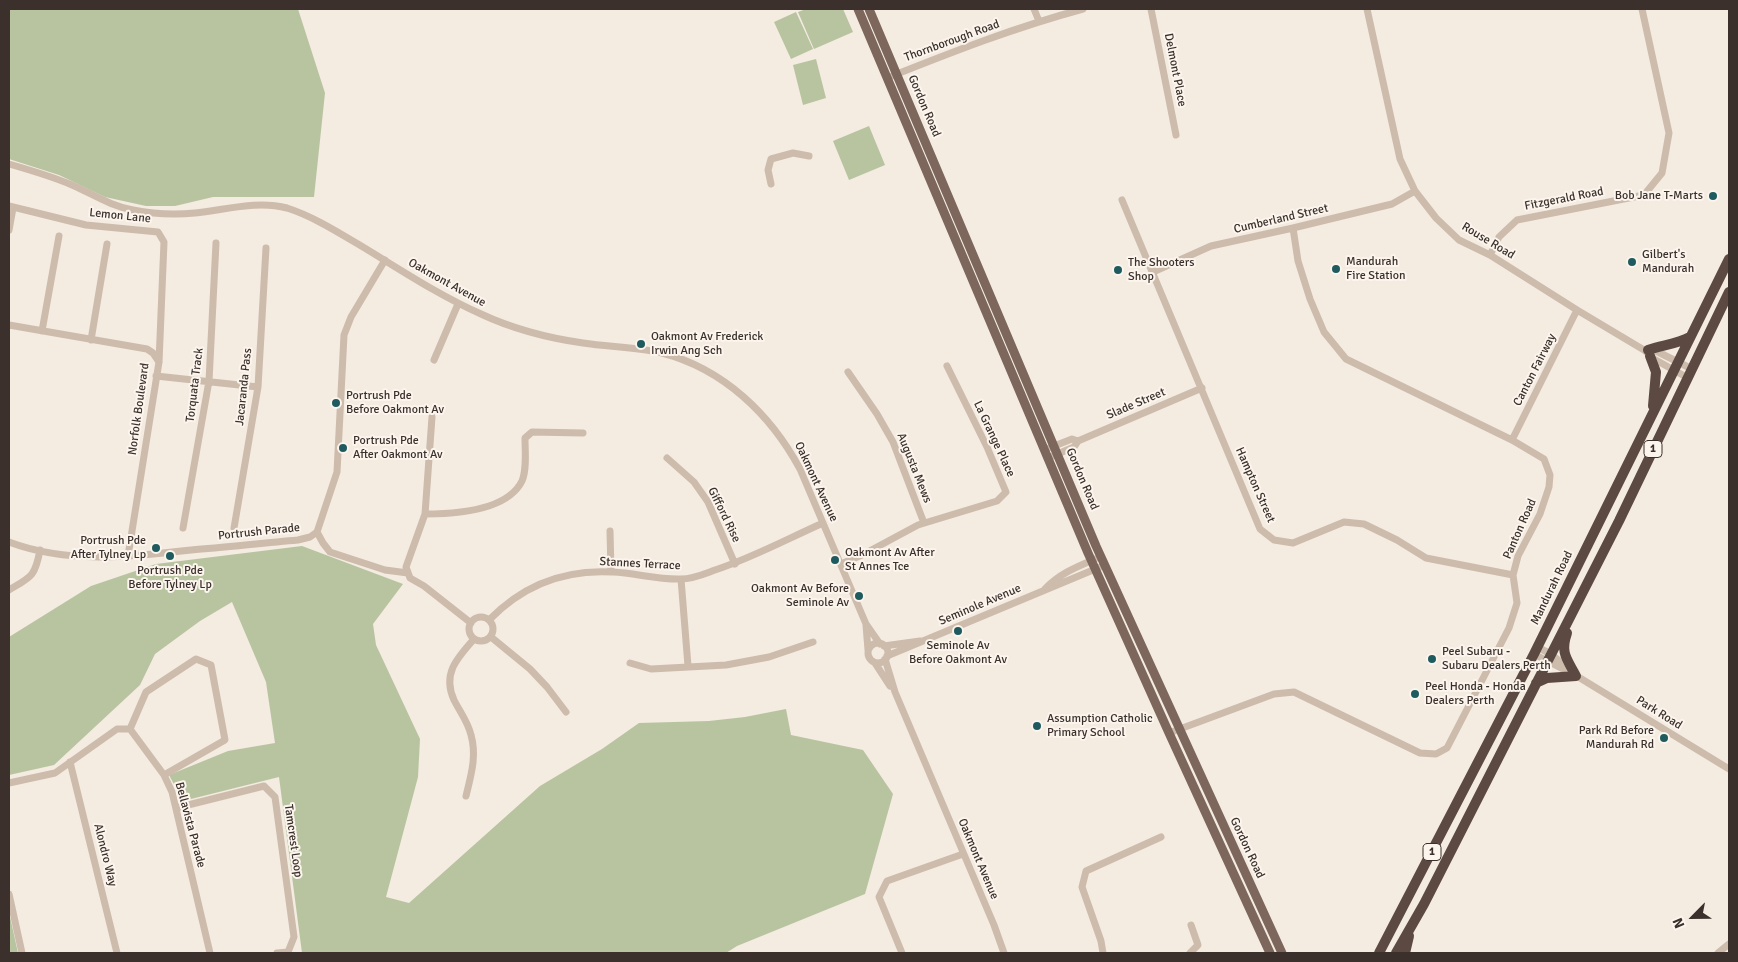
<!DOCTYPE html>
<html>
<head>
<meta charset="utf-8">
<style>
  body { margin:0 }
  #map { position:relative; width:1738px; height:962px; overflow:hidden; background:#f4ebe1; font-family:Signika,sans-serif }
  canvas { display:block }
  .frame { position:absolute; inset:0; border:10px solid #3b302b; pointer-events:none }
  .north { position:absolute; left:1668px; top:892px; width:50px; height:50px; -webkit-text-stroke:4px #fbf5ee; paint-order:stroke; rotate:247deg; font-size:14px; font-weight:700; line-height:20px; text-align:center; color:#3b302b }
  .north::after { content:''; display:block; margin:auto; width:18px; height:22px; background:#3b302b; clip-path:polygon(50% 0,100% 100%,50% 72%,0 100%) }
</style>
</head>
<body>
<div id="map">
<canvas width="1738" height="962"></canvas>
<div class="frame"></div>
<div class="north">N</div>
</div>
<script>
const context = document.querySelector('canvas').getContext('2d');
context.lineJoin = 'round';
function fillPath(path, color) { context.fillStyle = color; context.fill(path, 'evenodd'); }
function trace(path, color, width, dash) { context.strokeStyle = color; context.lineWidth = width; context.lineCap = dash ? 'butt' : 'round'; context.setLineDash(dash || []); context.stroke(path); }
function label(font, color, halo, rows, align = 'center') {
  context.font = font + ' Signika,sans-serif'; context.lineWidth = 4; context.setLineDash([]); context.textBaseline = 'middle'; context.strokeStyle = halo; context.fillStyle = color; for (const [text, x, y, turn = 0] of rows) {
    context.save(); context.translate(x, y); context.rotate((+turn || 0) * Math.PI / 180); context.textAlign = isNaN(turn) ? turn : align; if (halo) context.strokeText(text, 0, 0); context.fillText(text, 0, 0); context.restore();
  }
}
const green = new Path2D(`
  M9,9H298L325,93L314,197H213L175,206H146L105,197L59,175L9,159Z
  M806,9H843L853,32L814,49L798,12Z
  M796,12L813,49L791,59L774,22Z
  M816,59L826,98L803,105L793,65Z
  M869,126L885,165L849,180L833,141Z
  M302,546L403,584L373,624L376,645L420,739L418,777L386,897L409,903L540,786L602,749L639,723L709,721L745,717L786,709L791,735L863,750L893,794L865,894L737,946L726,953H302L279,777L179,802L176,788L169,775L228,751L275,743L266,682L232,602L200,621L155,654L140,685L54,765L9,775V637L91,586L156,564Z
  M9,912L18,953H9Z`);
const minor = new Path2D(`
  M1034,9L1039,21
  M1151,9L1176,135
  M1367,9L1400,159L1415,191L1436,218L1459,240L1490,255L1577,310L1644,350L1654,359L1688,378
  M887,78C952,52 1016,27 1083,9
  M9,164C30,170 51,176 72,185C93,194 110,206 133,210C153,214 174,215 195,213C225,210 257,200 287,208C312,216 336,231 358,244C398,268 438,295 481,314C513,329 548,338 583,343C609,347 636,347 662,353C724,369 771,415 800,469L866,624L880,644
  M771,184L768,170L771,159L793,153L809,156
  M1122,200L1260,529L1274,540L1293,543L1344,522L1364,524L1397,540L1426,558L1513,575
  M9,206L86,225L158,232L164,242L159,362L128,556
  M9,230L13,208
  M1490,255L1499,237L1517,220L1644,195L1662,173L1669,133L1642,9
  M1153,272L1211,246L1293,228L1392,204L1415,191
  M9,325L147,349L153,353L159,362
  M42,331L59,236
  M91,340L107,244
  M1650,350L1656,351L1692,369
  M434,360L458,304
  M848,372L877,414L893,442L924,523
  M156,376L258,387
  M432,417L425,514L406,567L410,578L424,586L471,623
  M1512,440L1577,310
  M1044,450L1072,439L1078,441
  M667,458L694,482L708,502L735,564
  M1048,458L1074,447L1078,441L1202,388
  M425,514C454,514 507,511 522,481C527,469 525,451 525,438L532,432L583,433
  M183,528L209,381L216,243
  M234,528L258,387L266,248
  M610,531L611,572
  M317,532L323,543L330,552L385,570L408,573
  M9,542C67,564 131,557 191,550C227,547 263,543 298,540L310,537L317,532L337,472L344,335L351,317L385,260
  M841,564L864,554L918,525L997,501L1006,492L987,447L947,366
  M681,579L688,666
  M1045,589C1059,574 1076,567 1095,559
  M9,590C31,577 35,577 40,550
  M469 629a12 12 0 1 1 24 0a12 12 0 1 1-24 0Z
  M489,620C523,585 564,569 613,572C635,573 659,580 681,579C693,579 704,574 715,570C752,558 787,539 823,523
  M866,625L868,650
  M491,637L530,669L547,687L566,712
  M868 653a10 10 0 1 1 20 0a10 10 0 1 1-20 0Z
  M884,646L920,641
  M1537,647L1551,654L1565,666
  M1534,654L1580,678L1729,769
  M887,656L1105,565
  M885,659L895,692L994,925L1004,953
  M630,663L651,669L726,665L769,657L813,642
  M875,663L890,686
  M130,729L146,692L196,659L211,665L225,740L164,775
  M1169,733L1274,694L1294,692L1420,753L1436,754L1447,748L1509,628L1517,603L1513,575L1518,556L1540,514L1549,487L1550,475L1544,459L1512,440L1346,359L1324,332L1310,299L1298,261L1293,228
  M70,762L117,953
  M9,783L55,773L117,729H130L164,775L172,792L210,953
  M466,796C471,775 477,756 471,735C468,722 460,712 454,700C442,674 457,658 474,639
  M176,808L264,786L275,797L294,937L288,952L277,953
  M9,894L22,953
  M902,953L879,897L887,881L963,854
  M1103,953L1101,941L1082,887L1086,871L1161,837
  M1190,953L1198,945L1191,925
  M1718,953L1729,944`);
const major = new Path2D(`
  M858,9L1088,553L1169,733L1270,953
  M869,9L1096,546L1282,953`);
const highway = new Path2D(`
  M1648,350C1662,345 1677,344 1690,337
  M1650,356L1656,372L1653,406
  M1536,683L1547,678L1576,676C1567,659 1560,653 1567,633
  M1379,953L1534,654L1729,259
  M1396,953L1424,904L1619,521L1729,292
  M1405,953L1409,936`);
const markers = [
  [1713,196,5,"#1f5a5e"],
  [1632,262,5,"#1f5a5e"],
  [1336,269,5,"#1f5a5e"],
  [1118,270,5,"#1f5a5e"],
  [641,344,5,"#1f5a5e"],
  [336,403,5,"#1f5a5e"],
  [343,448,5,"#1f5a5e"],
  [156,548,5,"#1f5a5e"],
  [170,556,5,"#1f5a5e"],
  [835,560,5,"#1f5a5e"],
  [859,596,5,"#1f5a5e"],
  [958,631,5,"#1f5a5e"],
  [1432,659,5,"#1f5a5e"],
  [1415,694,5,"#1f5a5e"],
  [1037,726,5,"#1f5a5e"],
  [1664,738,5,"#1f5a5e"]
];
const shields = [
  [1653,449,18],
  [1432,852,18]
];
const shieldNames = [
  ["1",1653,449],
  ["1",1432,852]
];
const streetNames = [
  ["Thornborough Road",952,41,-20],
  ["Delmont Place",1175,70,79],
  ["Gordon Road",924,106,67],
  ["Fitzgerald Road",1564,199,-11],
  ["Lemon Lane",120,216,6],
  ["Cumberland Street",1281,219,-13],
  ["Rouse Road",1488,241,31],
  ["Oakmont Avenue",447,283,29],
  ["Canton Fairway",1535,370,-63],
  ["Torquata Track",195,385,-83],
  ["Jacaranda Pass",244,387,-84],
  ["Slade Street",1136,404,-23],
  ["Norfolk Boulevard",139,409,-82],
  ["La Grange Place",994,439,65],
  ["Augusta Mews",914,468,68],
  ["Gordon Road",1082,479,67],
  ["Oakmont Avenue",816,482,65],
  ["Hampton Street",1255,485,66],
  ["Gifford Rise",724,515,64],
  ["Panton Road",1520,529,-66],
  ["Portrush Parade",259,532,-6],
  ["Stannes Terrace",640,564,3],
  ["Mandurah Road",1552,588,-64],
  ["Seminole Avenue",980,605,-23],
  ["Park Road",1659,713,32],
  ["Bellavista Parade",190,825,75],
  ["Tamcrest Loop",293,841,82],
  ["Gordon Road",1247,848,65],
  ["Alondro Way",105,855,76],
  ["Oakmont Avenue",978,859,67]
];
const poiNames = [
  ["Bob Jane T-Marts",1703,196,"right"],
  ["Gilbert's",1642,255],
  ["Mandurah",1642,269],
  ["Mandurah",1346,262],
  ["Fire Station",1346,276],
  ["The Shooters",1128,263],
  ["Shop",1128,277],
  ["Oakmont Av Frederick",651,337],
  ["Irwin Ang Sch",651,351],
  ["Portrush Pde",346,396],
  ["Before Oakmont Av",346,410],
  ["Portrush Pde",353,441],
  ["After Oakmont Av",353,455],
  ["Portrush Pde",146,541,"right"],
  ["After Tylney Lp",146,555,"right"],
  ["Oakmont Av After",845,553],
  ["St Annes Tce",845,567],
  ["Portrush Pde",170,571,"center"],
  ["Before Tylney Lp",170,585,"center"],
  ["Oakmont Av Before",849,589,"right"],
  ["Seminole Av",849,603,"right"],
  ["Seminole Av",958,646,"center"],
  ["Before Oakmont Av",958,660,"center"],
  ["Peel Subaru -",1442,652],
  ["Subaru Dealers Perth",1442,666],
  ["Peel Honda - Honda",1425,687],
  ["Dealers Perth",1425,701],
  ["Assumption Catholic",1047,719],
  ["Primary School",1047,733],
  ["Park Rd Before",1654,731,"right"],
  ["Mandurah Rd",1654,745,"right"]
];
fillPath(green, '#b8c4a0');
trace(minor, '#cdbbac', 7);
trace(major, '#7d675c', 9);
trace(highway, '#5c4a42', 10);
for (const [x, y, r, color] of markers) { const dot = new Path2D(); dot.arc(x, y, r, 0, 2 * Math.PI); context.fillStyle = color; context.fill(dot); trace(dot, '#fbf5ee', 2); }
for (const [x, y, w] of shields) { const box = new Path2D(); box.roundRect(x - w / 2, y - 8.5, w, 17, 4); context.fillStyle = '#fbf5ee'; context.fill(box); trace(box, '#3b302b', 1); }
label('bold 11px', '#3b302b', null, shieldNames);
label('12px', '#3b302b', '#fbf5ee', streetNames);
label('12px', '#3b302b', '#fbf5ee', poiNames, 'left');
</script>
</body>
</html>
